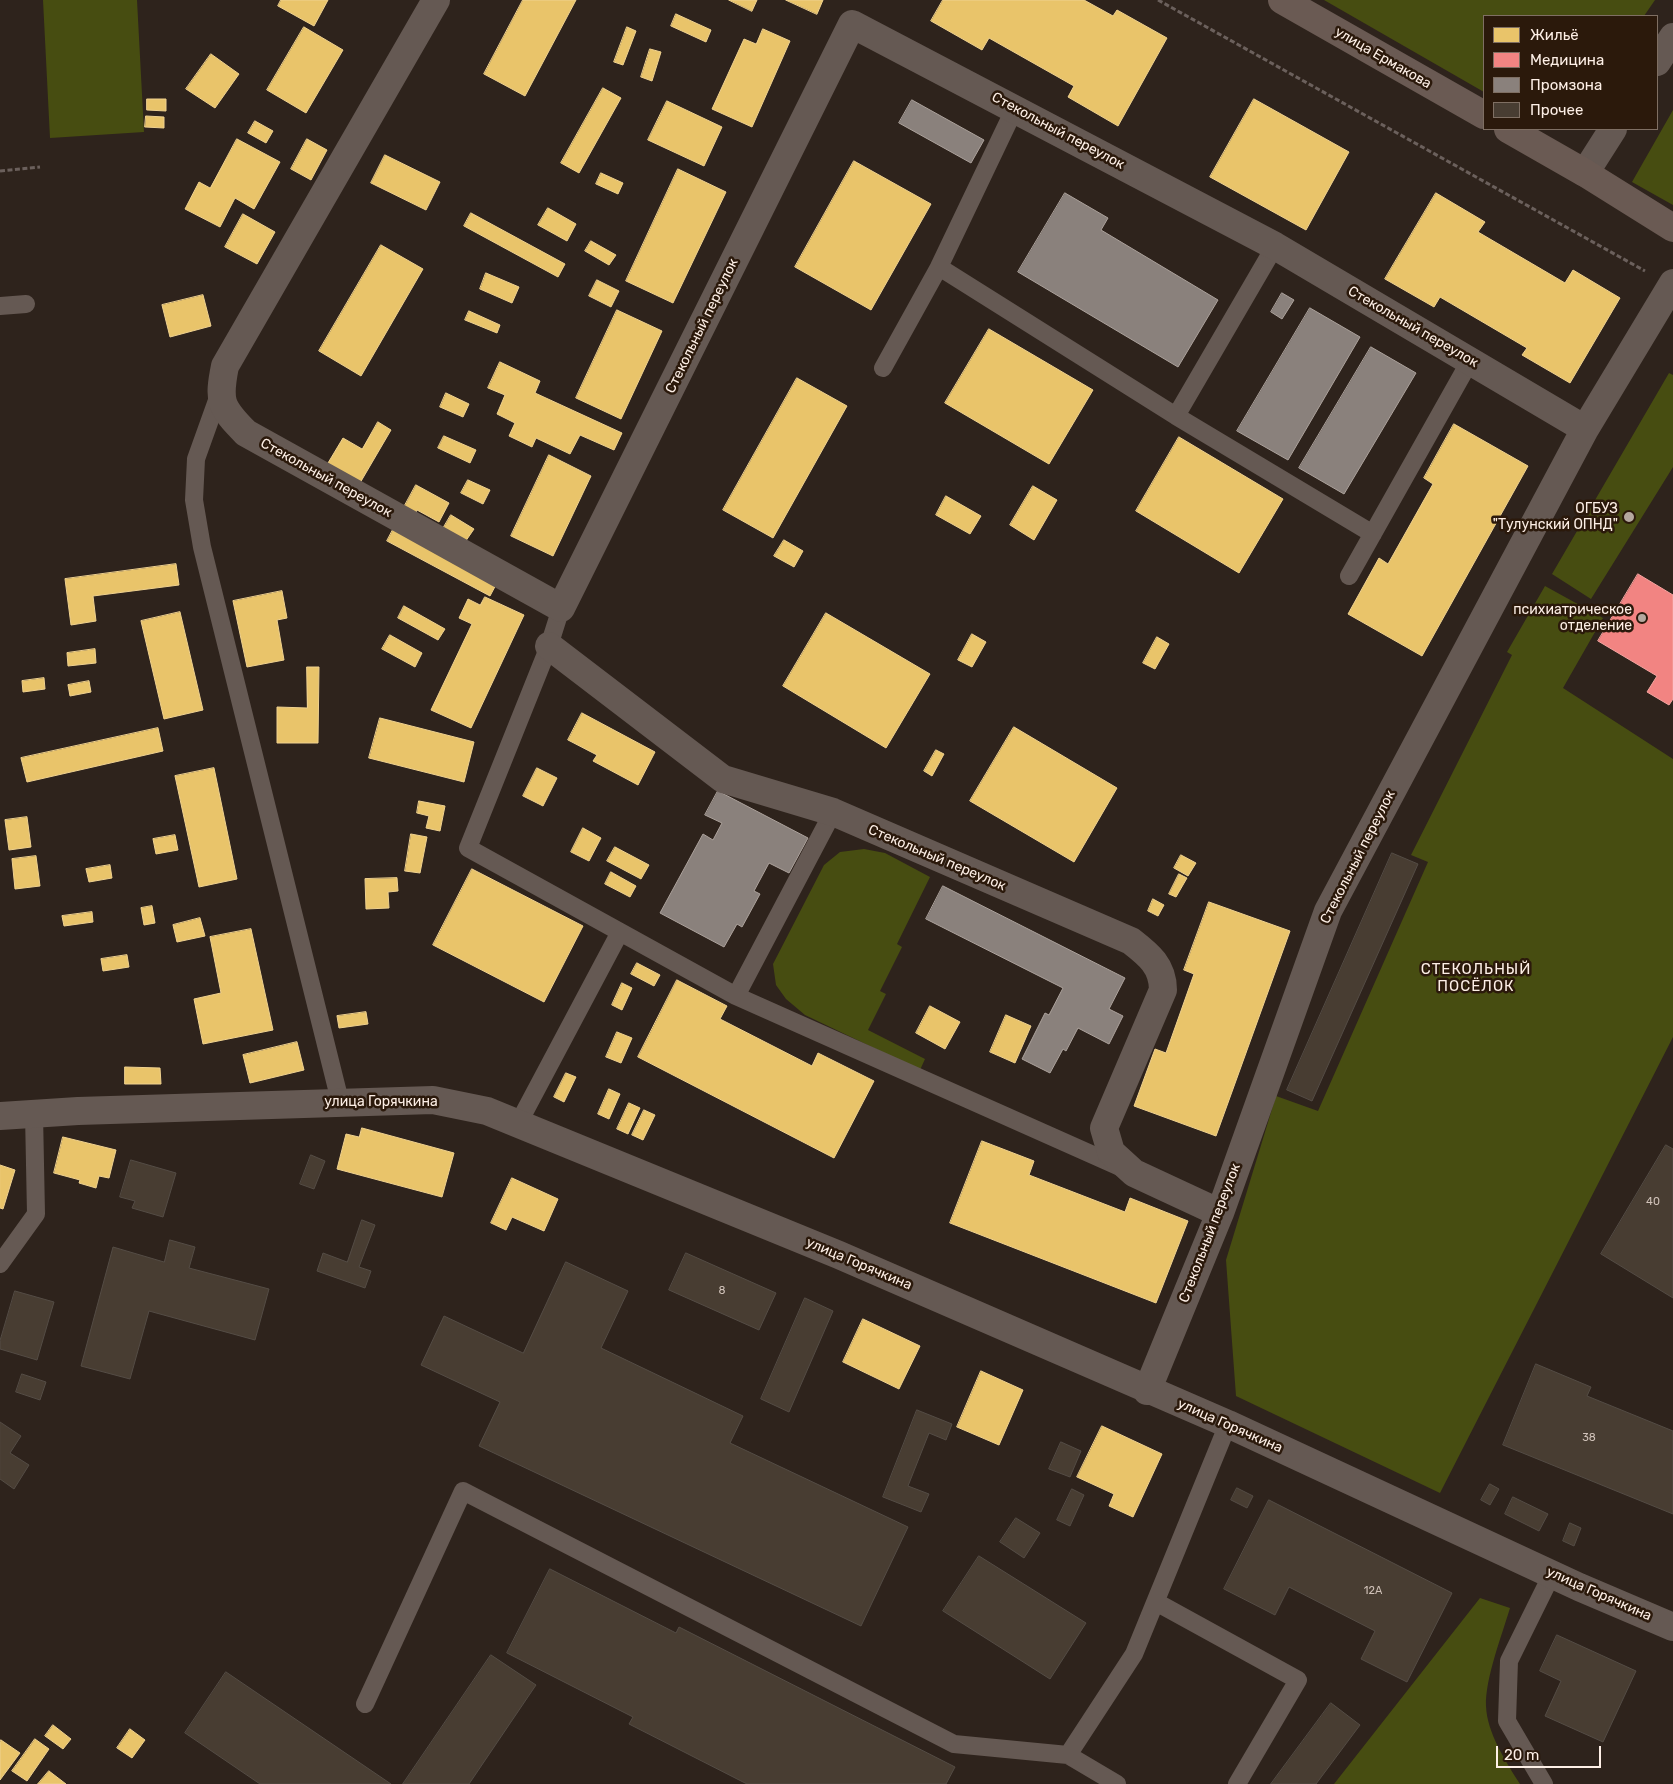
<!DOCTYPE html>
<html>
<head>
<meta charset="utf-8">
<style>
  body { margin:0 }
  #map { position:relative; width:1673px; height:1784px; overflow:hidden; background:#2e231c; font-family:Rubik,sans-serif }
  canvas { display:block }
  .legend { position:absolute; left:1483px; top:15px; width:175px; height:115px; box-sizing:border-box; background:#2b190b; border:1px solid #7f6f63; margin:0; padding:6px 9px; list-style:none; font-size:15px; color:#fdefe6 }
  .legend li { display:flex; align-items:center; gap:10px; height:25px }
  .legend b { width:25px; border:1px solid #7f6f63 }
  .scale { position:absolute; left:1496px; top:1746px; width:105px; height:22px; box-sizing:border-box; border:2px solid #fdefe6; border-top:0; padding-left:6px; font-size:15px; line-height:18px; white-space:nowrap; color:#fdefe6; -webkit-text-stroke:4px #2b190b; paint-order:stroke }
</style>
</head>
<body>
<div id="map">
<canvas width="1673" height="1784"></canvas>
<ul class="legend">
<li><b style="height:14px;background:#e9c46a"></b>Жильё</li>
<li><b style="height:14px;background:#f28482"></b>Медицина</li>
<li><b style="height:14px;background:#8a817c"></b>Промзона</li>
<li><b style="height:14px;background:#483d32"></b>Прочее</li>
</ul>
<div class="scale">20 m</div>
</div>
<script>
const context = document.querySelector('canvas').getContext('2d');
context.lineJoin = 'round';
function fillPath(path, color) { context.fillStyle = color; context.fill(path, 'evenodd'); }
function trace(path, color, width, dash) { context.strokeStyle = color; context.lineWidth = width; context.lineCap = dash ? 'butt' : 'round'; context.setLineDash(dash || []); context.stroke(path); }
function label(font, color, halo, rows, align = 'center') {
  context.font = font + ' Rubik,sans-serif'; context.lineWidth = 5; context.setLineDash([]); context.textBaseline = 'middle'; context.strokeStyle = halo; context.fillStyle = color; for (const [text, x, y, turn = 0] of rows) {
    context.save(); context.translate(x, y); context.rotate((+turn || 0) * Math.PI / 180); context.textAlign = isNaN(turn) ? turn : align; if (halo) context.strokeText(text, 0, 0); context.fillText(text, 0, 0); context.restore();
  }
}
const green = new Path2D(`
  M43,0H137L144,132L50,138Z
  M1324,0H1655L1644,16H1484V92Z
  M1673,110V205L1632,182Z
  M1669,373L1673,375V467L1591,599L1552,574Z
  M1545,586L1603,618L1563,688L1673,759V1037L1440,1493L1236,1396L1226,1260L1276,1096L1318,1111L1428,862L1411,855L1512,655L1507,652Z
  M864,849L885,853L930,877L897,944L902,947L880,991L886,994L868,1030L925,1059L920,1070L805,1015L786,999L776,985L773,964L824,865L840,852Z
  M1480,1598L1510,1608C1502,1635 1485,1679 1486,1706C1487,1733 1506,1762 1520,1784H1334Z`);
const homes = new Path2D(`
  M281,0H328L314,26L278,6Z
  M523,0H576L525,96L484,74Z
  M729,0H757L752,11Z
  M786,0H823L817,14Z
  M943,0H1084L1113,16L1117,10L1167,38L1118,126L1068,97L1074,86L989,38L982,50L931,21Z
  M676,14L711,30L706,42L671,26Z
  M304,27L343,50L306,113L267,90Z
  M627,27L636,31L623,65L614,62Z
  M763,29L790,41L752,127L712,109L744,39L756,44Z
  M650,49L661,52L652,81L641,77Z
  M211,54L239,74L215,108L186,89Z
  M603,88L621,98L579,173L561,163Z
  M147,99H166V111L147,110Z
  M1254,99L1349,152L1306,230L1210,177Z
  M667,101L722,127L704,166L648,140Z
  M146,116L164,117V128L145,127Z
  M255,121L273,131L266,143L248,133Z
  M237,139L280,162L254,209L235,198L220,227L185,209L199,182L210,188Z
  M307,139L327,150L311,180L291,169Z
  M385,155L440,182L426,210L371,183Z
  M854,161L931,204L871,310L795,267Z
  M678,169L726,192L673,303L626,281Z
  M601,173L623,183L618,194L596,184Z
  M1436,193L1485,222L1478,232L1565,283L1573,270L1620,298L1570,383L1522,355L1527,348L1440,297L1434,307L1385,279Z
  M548,208L576,224L567,241L538,225Z
  M471,213L565,264L558,277L464,226Z
  M243,214L275,232L257,264L225,247Z
  M591,241L616,255L609,265L585,251Z
  M381,245L423,269L361,376L319,351Z
  M486,273L519,287L512,303L480,289Z
  M597,280L619,291L611,307L589,296Z
  M203,295L211,326L170,337L162,305Z
  M617,310L662,331L621,419L576,398Z
  M469,311L500,325L497,333L465,320Z
  M989,329L1093,390L1049,464L945,403Z
  M500,362L540,381L535,393L622,433L614,450L580,435L570,454L536,438L532,447L509,436L515,423L497,414L505,395L488,388Z
  M797,378L847,406L773,538L723,510Z
  M446,393L469,404L463,417L440,407Z
  M378,422L391,430L360,483L328,463L343,438L362,449Z
  M1454,424L1528,466L1422,656L1348,614L1379,558L1388,564L1433,484L1424,478Z
  M444,436L476,450L470,463L438,448Z
  M1179,437L1283,499L1239,573L1136,511Z
  M549,455L591,476L553,556L511,536Z
  M468,480L490,490L483,504L461,493Z
  M416,485L449,503L439,522L417,510L414,516L403,509Z
  M1033,486L1057,500L1034,540L1010,525Z
  M946,496L981,516L970,534L936,515Z
  M451,515L474,529L463,545L441,532Z
  M396,524L499,579L490,596L387,541Z
  M784,540L803,551L794,567L774,556Z
  M176,564L179,585L93,596L96,621L71,625L65,579Z
  M282,591L287,618L277,620L284,660L247,667L233,601Z
  M485,597L524,615L471,728L431,710L472,624L459,618L468,599L480,605Z
  M404,606L445,629L438,640L398,618Z
  M180,612L203,710L164,719L141,621Z
  M826,613L930,674L886,748L783,686Z
  M972,634L986,642L972,667L958,660Z
  M390,635L422,653L415,667L382,649Z
  M1157,637L1169,644L1155,669L1143,663Z
  M95,649L96,663L68,666L67,653Z
  M307,667H319L318,743H277V707L307,708Z
  M44,678L45,689L23,692L22,681Z
  M89,681L91,692L70,696L68,685Z
  M582,713L655,752L638,785L593,761L597,755L568,740Z
  M380,718L474,742L464,782L369,758Z
  M1014,727L1117,788L1074,862L970,801Z
  M158,728L163,751L27,782L21,758Z
  M936,750L944,754L932,776L924,771Z
  M214,768L237,879L199,887L175,776Z
  M537,768L557,778L543,806L523,796Z
  M419,801L445,806L440,831L426,828L429,816L417,813Z
  M27,817L31,847L9,850L5,820Z
  M583,828L601,838L589,861L571,852Z
  M411,834L427,837L420,873L405,871Z
  M175,835L178,850L156,854L153,839Z
  M615,847L649,865L641,879L607,861Z
  M1181,855L1196,863L1188,876L1174,868Z
  M36,856L40,886L15,889L12,859Z
  M110,865L112,878L89,882L86,869Z
  M472,869L583,926L544,1002L433,945Z
  M611,872L636,886L630,897L605,884Z
  M1179,874L1187,878L1176,897L1169,894Z
  M397,878L398,891L388,892L389,908L366,909L365,879Z
  M1153,899L1164,905L1158,916L1148,911Z
  M1209,902L1290,931L1216,1136L1134,1106L1155,1049L1166,1053L1194,974L1184,970Z
  M152,906L155,923L144,925L141,908Z
  M92,912L93,922L64,926L62,916Z
  M200,918L205,936L177,942L173,925Z
  M251,929L273,1030L203,1044L194,999L221,993L210,937Z
  M127,955L129,967L103,971L101,959Z
  M637,963L660,975L654,986L631,974Z
  M677,980L727,1006L720,1019L812,1066L818,1053L874,1081L834,1158L638,1057Z
  M622,983L632,988L622,1010L612,1005Z
  M930,1006L960,1022L945,1049L916,1033Z
  M366,1012L368,1024L339,1028L337,1016Z
  M1006,1015L1031,1026L1015,1063L990,1052Z
  M617,1032L632,1038L621,1063L606,1057Z
  M297,1042L304,1070L250,1083L243,1055Z
  M125,1067L160,1068L161,1084H125Z
  M566,1073L576,1077L564,1102L554,1097Z
  M609,1089L620,1094L609,1119L598,1114Z
  M629,1103L640,1108L628,1134L617,1129Z
  M644,1110L655,1115L643,1140L632,1135Z
  M362,1128L454,1153L442,1197L337,1169L346,1134L359,1137Z
  M63,1137L116,1150L109,1178L99,1176L96,1188L79,1183L80,1180L54,1173Z
  M982,1141L1034,1161L1029,1175L1125,1212L1130,1198L1188,1221L1156,1303L950,1223Z
  M0,1165L15,1170L3,1209L0,1208Z
  M512,1178L558,1199L544,1231L512,1217L506,1230L491,1223Z
  M863,1319L920,1346L899,1389L843,1362Z
  M981,1371L1023,1390L999,1445L957,1427Z
  M1102,1426L1162,1454L1133,1517L1109,1506L1114,1494L1077,1477Z
  M53,1725L71,1739L63,1749L45,1736Z
  M130,1729L145,1740L132,1758L117,1748Z
  M35,1739L49,1749L27,1781L12,1771Z
  M1,1740L20,1753L0,1780V1742Z
  M49,1771L66,1784H38Z`);
const health = new Path2D(`
  M1638,574L1673,595V699L1669,705L1647,692L1657,676L1598,641Z`);
const industry = new Path2D(`
  M912,100L984,140L971,163L899,123Z
  M1065,193L1108,218L1101,230L1218,300L1178,367L1018,272Z
  M1282,293L1294,300L1282,319L1271,312Z
  M1310,308L1360,337L1288,460L1237,431Z
  M1371,347L1416,373L1344,494L1299,468Z
  M718,791L808,838L789,873L769,863L754,891L760,894L742,927L737,924L724,947L660,913L703,834L713,840L722,823L705,815Z
  M943,886L1125,978L1109,1009L1123,1016L1109,1044L1078,1028L1066,1051L1063,1049L1050,1073L1022,1059L1045,1013L1049,1015L1063,988L926,919Z`);
const building = new Path2D(`
  M1392,853L1418,864L1312,1101L1287,1090Z
  M1666,1145L1673,1149V1298L1601,1254Z
  M311,1155L325,1161L314,1189L300,1184Z
  M131,1160L176,1173L163,1217L132,1208L135,1201L120,1197Z
  M362,1220L375,1225L359,1267L371,1271L365,1288L317,1271L323,1253L347,1262Z
  M170,1240L195,1247L189,1268L269,1289L255,1340L149,1311L130,1379L81,1366L113,1247L164,1262Z
  M686,1253L776,1293L759,1330L669,1290Z
  M566,1262L628,1291L601,1348L743,1416L730,1443L908,1527L861,1626L479,1446L500,1402L421,1365L444,1316L523,1353Z
  M15,1291L54,1302L37,1360L0,1349V1341Z
  M805,1298L833,1311L789,1412L761,1399Z
  M1536,1364L1591,1387L1587,1396L1673,1431V1514L1503,1445Z
  M22,1374L46,1382L40,1400L16,1392Z
  M917,1410L952,1424L946,1440L929,1433L908,1486L929,1494L921,1512L883,1497Z
  M0,1422L21,1436L10,1453L29,1465L14,1489L0,1479Z
  M1061,1442L1081,1451L1070,1477L1049,1469Z
  M1490,1484L1499,1489L1490,1505L1481,1500Z
  M1237,1488L1253,1496L1247,1508L1231,1500Z
  M1072,1489L1084,1495L1070,1526L1057,1520Z
  M1513,1497L1548,1514L1539,1531L1505,1514Z
  M1269,1500L1452,1593L1407,1682L1361,1659L1375,1631L1289,1587L1275,1615L1224,1589Z
  M1016,1518L1040,1533L1024,1558L1000,1542Z
  M1570,1523L1581,1528L1574,1546L1563,1541Z
  M979,1556L1086,1623L1050,1679L943,1611Z
  M550,1569L676,1633L679,1627L955,1767L946,1784H747L629,1724L633,1717L507,1653Z
  M1557,1635L1636,1671L1603,1742L1545,1716L1561,1681L1540,1671Z
  M491,1655L536,1685L469,1784H403Z
  M226,1672L391,1784H260L185,1733Z
  M1331,1703L1360,1725L1316,1784H1271Z`);
const path = new Path2D(`
  M1158,0L1645,271
  M0,171L40,167`);
const lane = new Path2D(`
  M1015,108L939,267L1176,416L1275,246
  M0,306L26,304
  M883,368L939,267
  M220,392L196,459L194,500L202,547L340,1101
  M1176,416L1373,534
  M1349,576L1470,361
  M561,608L549,646L468,848L736,996L1120,1167
  M736,996L833,812
  M518,1124L620,932
  M0,1264L36,1214L34,1114
  M1156,1602L1298,1680L1237,1784
  M365,1704L463,1491L954,1744L1068,1755L1134,1654L1228,1424
  M1068,1755L1117,1784
  M1544,1784L1507,1721L1509,1661L1552,1574`);
const street = new Path2D(`
  M436,0L225,366C218,401 220,407 246,433L561,608L852,24L1275,246L1585,429
  M1657,62L1673,37
  M1585,173L1613,129
  M549,646L723,779L833,812L1131,941C1149,955 1163,966 1163,990L1104,1128L1111,1152L1134,1173L1220,1213
  M0,1116L78,1111L433,1100L487,1111L839,1255L1228,1424L1579,1587L1673,1627
  M1147,1391L1220,1213L1328,911L1585,429L1673,283`);
const secondary = new Path2D(`
  M1282,0L1484,115
  M1508,129L1585,173L1673,228`);
const markers = [
  [1629,517,6,"#b5a89f"],
  [1642,618,5,"#b5a89f"]
];
const numberNames = [
  ["40",1653,1202],
  ["8",722,1291],
  ["38",1589,1438],
  ["12А",1373,1591]
];
const streetNames = [
  ["улица Ермакова",1383,58,30],
  ["Стекольный переулок",1058,131,28],
  ["Стекольный переулок",702,326,-64],
  ["Стекольный переулок",1413,327,30],
  ["Стекольный переулок",326,478,29],
  ["Стекольный переулок",1358,857,-63],
  ["Стекольный переулок",937,858,23],
  ["улица Горячкина",381,1102],
  ["Стекольный переулок",1210,1233,-69],
  ["улица Горячкина",859,1264,23],
  ["улица Горячкина",1230,1426,24],
  ["улица Горячкина",1599,1594,24]
];
const poiNames = [
  ["ОГБУЗ",1618,509],
  ["\"Тулунский ОПНД\"",1618,525],
  ["психиатрическое",1632,610],
  ["отделение",1632,626]
];
const neighbourhoodNames = [
  ["СТЕКОЛЬНЫЙ",1476,970],
  ["ПОСЁЛОК",1476,987]
];
fillPath(green, '#474d11');
fillPath(homes, '#e9c46a');
trace(homes, '#efd18f', 1);
fillPath(health, '#f28482');
trace(health, '#f5a4a0', 1);
fillPath(industry, '#8a817c');
trace(industry, '#aca29c', 1);
fillPath(building, '#483d32');
trace(building, '#544c45', 1);
trace(path, '#6b605c', 3, [5, 2.5]);
trace(lane, '#655953', 18);
trace(street, '#655953', 28);
trace(secondary, '#6a5a53', 28);
for (const [x, y, r, color] of markers) { const dot = new Path2D(); dot.arc(x, y, r, 0, 2 * Math.PI); context.fillStyle = color; context.fill(dot); trace(dot, '#2b190b', 2); }
label('11px', '#d0c2b9', null, numberNames);
label('14px', '#fdefe6', '#2b190b', streetNames);
label('14px', '#fdefe6', '#2b190b', poiNames, 'right');
context.letterSpacing = '1px';
label('15px', '#fdefe6', '#2b190b', neighbourhoodNames);
context.letterSpacing = '0px';
</script>
</body>
</html>
